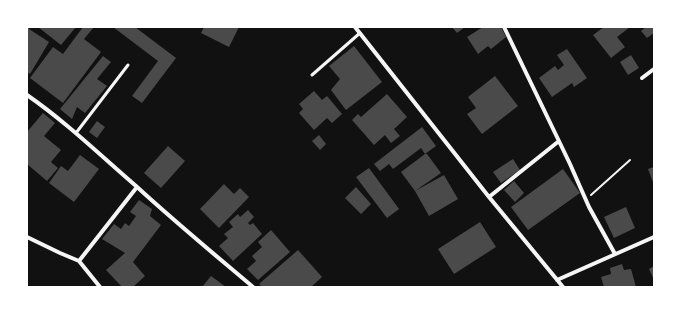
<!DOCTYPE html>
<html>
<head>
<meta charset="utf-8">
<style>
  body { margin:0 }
  #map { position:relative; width:681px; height:314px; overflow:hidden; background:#111; font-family:Raleway,sans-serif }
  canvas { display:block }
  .frame { position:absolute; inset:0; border:28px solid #fff; pointer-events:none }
</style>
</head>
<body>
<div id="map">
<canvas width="681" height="314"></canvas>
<div class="frame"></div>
</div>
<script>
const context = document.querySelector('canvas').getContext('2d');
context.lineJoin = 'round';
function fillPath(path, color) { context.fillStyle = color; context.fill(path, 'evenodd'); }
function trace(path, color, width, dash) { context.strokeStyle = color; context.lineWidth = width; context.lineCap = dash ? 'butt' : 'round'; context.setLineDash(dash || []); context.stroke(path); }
const building = new Path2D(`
  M27,27H30L29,29L49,42L30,74L27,72Z
  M38,27H76L61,45Z
  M83,27H94L84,39L101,52L63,103L30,78L53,47L63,54Z
  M113,27H135L176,58L142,103L132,96L158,61Z
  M204,27H239L229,47L201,33Z
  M452,27H465L457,33Z
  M483,27H501L506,37L491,49L488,46L478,54L467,37Z
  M604,27H630L617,37L625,47L611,58L593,35Z
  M646,27H654V33L647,38L641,31Z
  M354,46L382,82L346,110L331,90L340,79L329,66Z
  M567,49L587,78L574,87L572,83L552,97L539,78L555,66L558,70L564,65L557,55Z
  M631,55L639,68L628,75L620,62Z
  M103,56L111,62L97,79L107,86L85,113L77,107L72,119L60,109Z
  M495,76L518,106L482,134L467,114L476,108L468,97Z
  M314,91L322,100L327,96L342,114L332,123L327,118L314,130L299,113L303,109L299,104Z
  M387,94L407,117L394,129L400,136L391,143L385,135L374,145L352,120L358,114L361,117Z
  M43,113L55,123L44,136L61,150L51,162L58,168L47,181L27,164V132Z
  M97,121L105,127L97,138L89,132Z
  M422,127L436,146L425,154L421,148L393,169L389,164L380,171L374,164Z
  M319,135L326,144L320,150L312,141Z
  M168,146L185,161L161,188L144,173Z
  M425,154H427L441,173L415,191L401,172Z
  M80,155L99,169L74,202L49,183L61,166L68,171Z
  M513,159L520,170L501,183L493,172Z
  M654,167V185L648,169Z
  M369,168L399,209L387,218L356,177Z
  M563,169L580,193L528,230L511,207Z
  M444,175L458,199L429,216L415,191Z
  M514,181L524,193L515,202L504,190Z
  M224,184L234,194L240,188L249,197L219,228L200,209Z
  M356,187L371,204L361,214L345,198Z
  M139,200L152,209L150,216L161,225L133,262L145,276L133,287H122L106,270L125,253L102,239L114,224L121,229L125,223L129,226L136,216L130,212Z
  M626,207L635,228L614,238L604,217Z
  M248,210L254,217L248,223L250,225L253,223L262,234L233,261L219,246L228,238L224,234L233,227L229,222L238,214L240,217Z
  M480,222L496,247L454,274L438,249Z
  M271,230L290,252L258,280L247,269L256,261L252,256L262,247L258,242Z
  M298,250L322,277L311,287H262L259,284Z
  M622,264L624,270L631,269L636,287H604L601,277L611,274L610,268Z
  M654,266V280L649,269Z
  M211,276L226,287H202Z`);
const path = new Path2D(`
  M591,195L630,160`);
const service = new Path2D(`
  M312,75L360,33
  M76,133L128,65`);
const minor = new Path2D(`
  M355,27L489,197L563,287
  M504,27L570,164L589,207L615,254
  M642,78L654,69
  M27,95C66,122 100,155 136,186C174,221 214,254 253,287
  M489,197L559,141
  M27,237L60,253L79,261L137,187
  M79,261L100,287
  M557,280L654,237`);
fillPath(building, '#4a4a4a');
trace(path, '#f5f5f5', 2);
trace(service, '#f5f5f5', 3);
trace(minor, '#f5f5f5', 4);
</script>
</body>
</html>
